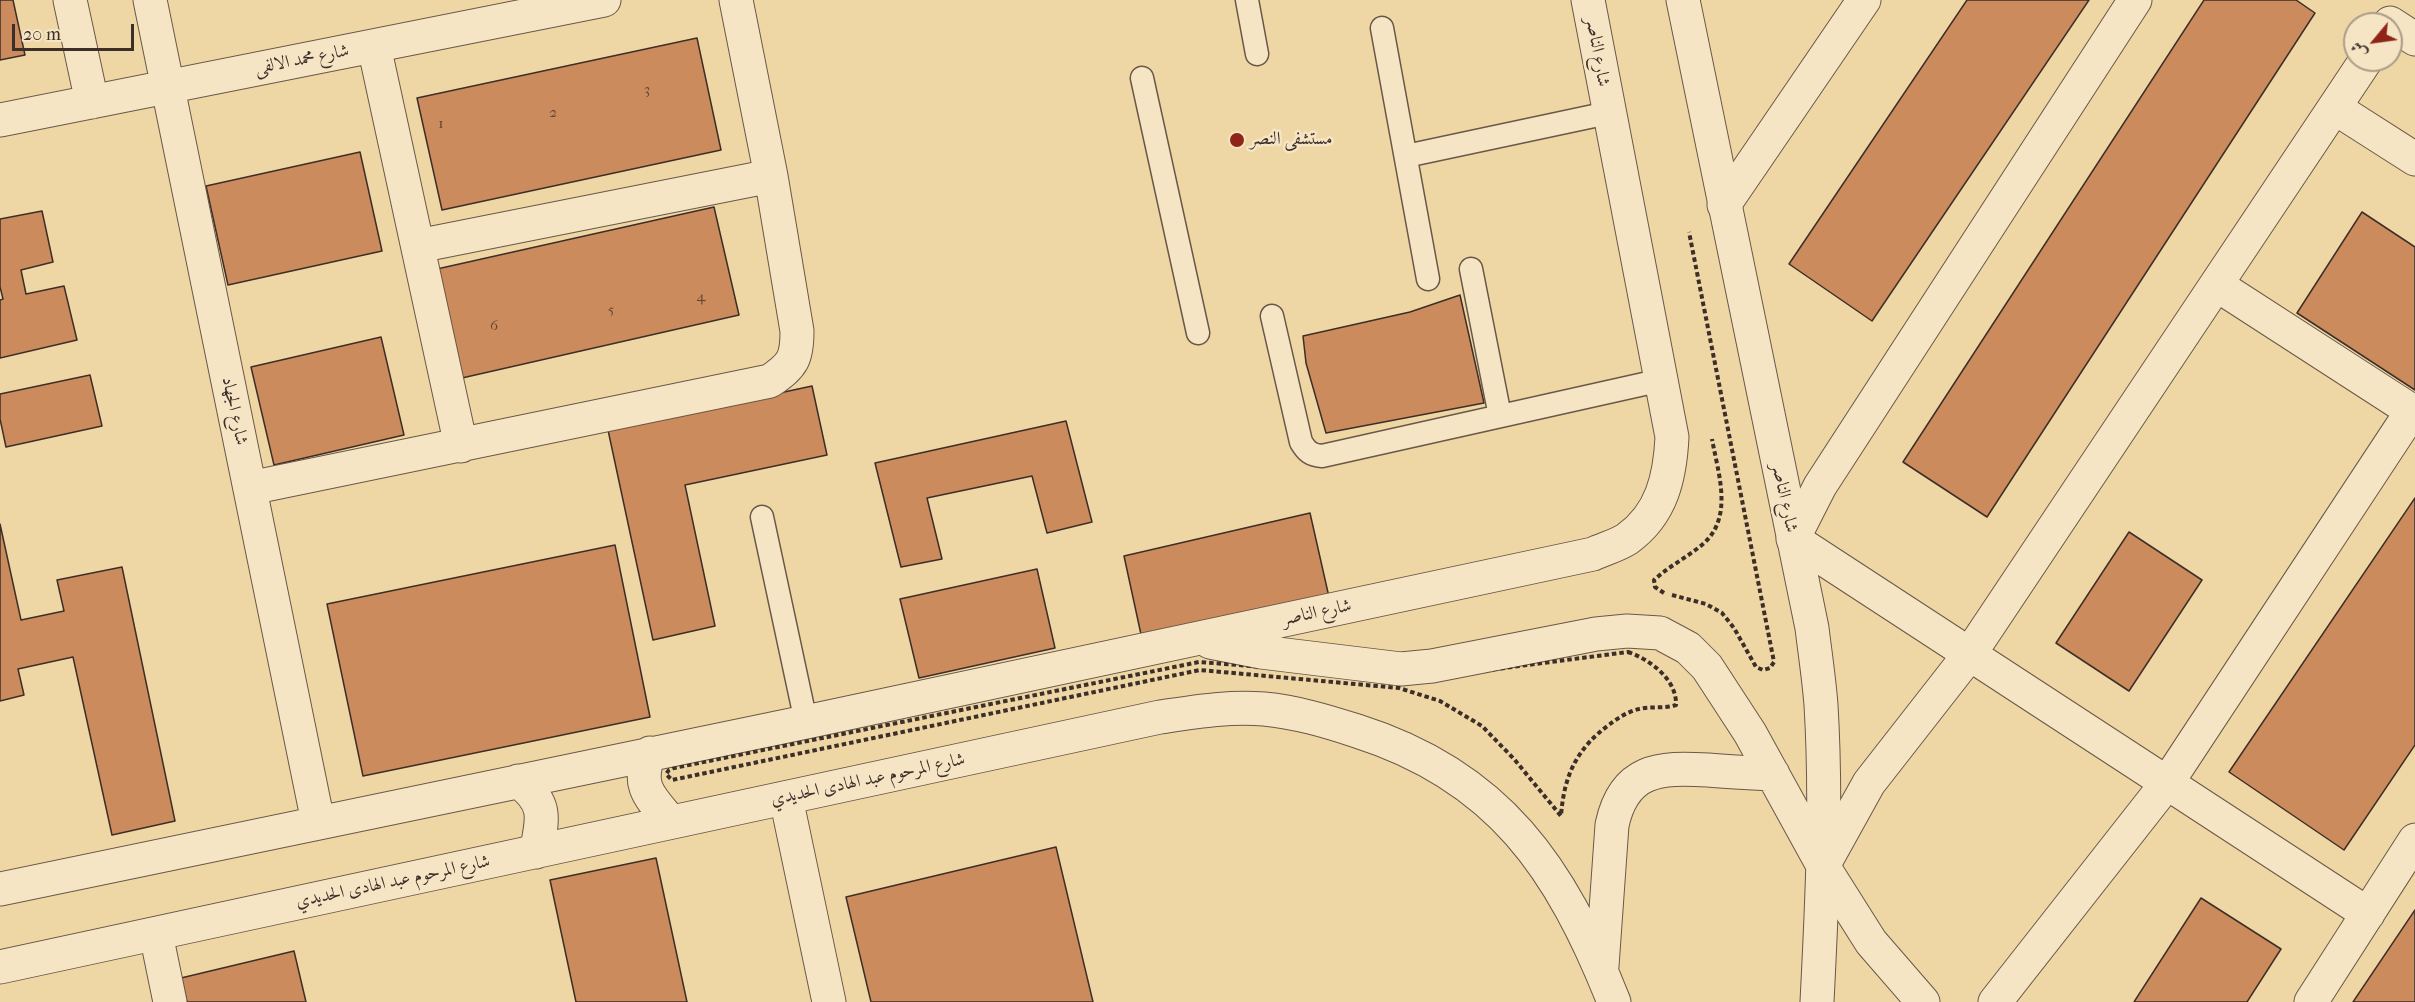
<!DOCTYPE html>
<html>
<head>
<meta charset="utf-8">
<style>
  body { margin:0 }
  #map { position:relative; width:2415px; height:1002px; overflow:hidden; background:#efd7a5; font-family:"IM FELL French Canon",Amiri,serif }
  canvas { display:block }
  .north { position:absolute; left:2343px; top:12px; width:60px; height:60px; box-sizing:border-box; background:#f5e5c4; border:2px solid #ab9c86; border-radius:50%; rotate:241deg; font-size:16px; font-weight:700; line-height:24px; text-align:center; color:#3c2e29 }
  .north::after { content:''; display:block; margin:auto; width:21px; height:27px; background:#8f2418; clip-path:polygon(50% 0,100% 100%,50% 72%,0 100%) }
  .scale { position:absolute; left:12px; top:24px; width:122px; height:27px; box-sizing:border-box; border:3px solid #3c2e29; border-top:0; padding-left:8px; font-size:18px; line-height:21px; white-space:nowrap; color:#3c2e29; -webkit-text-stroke:4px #f5e5c4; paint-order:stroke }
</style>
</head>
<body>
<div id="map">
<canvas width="2415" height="1002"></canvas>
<div class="north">ش</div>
<div class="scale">20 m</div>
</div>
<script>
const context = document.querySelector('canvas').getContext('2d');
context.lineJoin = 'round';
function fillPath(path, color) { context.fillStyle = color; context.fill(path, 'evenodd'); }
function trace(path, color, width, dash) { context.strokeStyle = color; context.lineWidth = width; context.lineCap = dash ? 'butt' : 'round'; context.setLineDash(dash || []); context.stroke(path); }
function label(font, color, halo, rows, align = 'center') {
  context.font = font + ' "IM FELL French Canon",Amiri,serif'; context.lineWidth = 5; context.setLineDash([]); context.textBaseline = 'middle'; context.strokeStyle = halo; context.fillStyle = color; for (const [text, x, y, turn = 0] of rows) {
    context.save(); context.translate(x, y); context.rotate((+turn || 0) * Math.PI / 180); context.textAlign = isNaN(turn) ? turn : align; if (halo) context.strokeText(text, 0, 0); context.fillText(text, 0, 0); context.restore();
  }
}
const building = new Path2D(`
  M0,0H13L25,55L0,60Z
  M1967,0H2089L1872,321L1789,264Z
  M2204,0H2296L2315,13L1987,517L1903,462Z
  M697,38L721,150L442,210L417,98Z
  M360,152L382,251L228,285L206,186Z
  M714,207L739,315L462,378L437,269Z
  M42,211L53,262L21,270L26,294L64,286L77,340L0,358V300L3,299L0,287V219Z
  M2362,212L2415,247V390L2297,313Z
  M1460,295L1484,403L1326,433L1306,363L1303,336L1410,312Z
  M381,337L404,435L274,465L251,367Z
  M90,375L102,426L6,447L0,419V394Z
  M812,386L827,455L685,485L715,626L653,640L608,430Z
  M1066,421L1092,522L1047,533L1032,476L927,498L942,559L901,567L875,463Z
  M2415,498V745L2344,850L2229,772Z
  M1310,513L1329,597L1142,639L1124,556Z
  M0,524L21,620L64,611L57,580L122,567L175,821L112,835L73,657L18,669L24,695L0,701Z
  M2129,532L2202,580L2129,691L2056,643Z
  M615,545L650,717L363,776L327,604Z
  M1037,569L1055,648L919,678L900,599Z
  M1056,847L1093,1002H871L846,897Z
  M656,858L687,1002H576L550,880Z
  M2201,898L2281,949L2247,1002H2134Z
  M2415,910V1002H2353Z
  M294,951L306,1002H187L181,978Z`);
const path = new Path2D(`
  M1664,593L1655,587L1654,580C1669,566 1688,557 1703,544C1734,517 1718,473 1712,439
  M1672,595L1706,604L1722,613L1734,628L1756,667L1763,670L1770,668L1774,662L1689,232
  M1628,652C1649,659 1677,679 1676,705C1664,709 1651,706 1639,709C1629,711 1618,718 1610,724C1577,748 1564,775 1561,816L1514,759L1482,726L1440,701L1399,688L1200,670L672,780L666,774L669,770L674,768L1199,662L1419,679Z`);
const service = new Path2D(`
  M1247,0L1257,54
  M1382,28L1428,279
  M1142,78L1198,333
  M1406,156L1608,113
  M1471,269L1500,416
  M1272,316L1301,442C1307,452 1311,455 1322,456L1662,380
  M762,517L806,722`);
const minor = new Path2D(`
  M70,0L92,102
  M150,0L318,822
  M2135,0L1820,486L1793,539L2368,914
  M2390,23L2415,39
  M374,46L461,446
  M2335,108L2415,159
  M0,120L604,0
  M1724,205L1864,0
  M418,246L771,176
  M2217,285L2415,413
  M250,488L770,381C793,365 797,359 797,331L771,176L736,0
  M786,798L829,1002
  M156,934L170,1002
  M1923,1002L1871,942L1823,866L1869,783L1969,655L2366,60
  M1995,1002L2167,783L2412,411
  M2311,1002L2415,840`);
const tertiary = new Path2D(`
  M1683,0L1812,628C1815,653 1819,679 1821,705C1827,804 1822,903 1817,1002
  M1210,642L1261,652L1401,669L1432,666L1596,634L1627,631L1660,633L1688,648L1707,667L1750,733L1821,862
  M650,753C635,786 651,798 671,822
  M518,781C548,803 543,819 536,852
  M0,889L806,722L1593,554C1604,549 1618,545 1627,539C1662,514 1670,477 1672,437L1588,0
  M1602,966L1612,825C1624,769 1659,767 1708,770C1730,772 1751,773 1773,774
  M0,967L1160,717C1194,712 1230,706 1264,709C1296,712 1326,721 1357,731C1499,776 1561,868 1614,1002`);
const markers = [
  [1237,140,8,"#8f2418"]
];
const numberNames = [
  ["3",647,90],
  ["2",553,113],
  ["1",441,124],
  ["4",701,297],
  ["5",611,310],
  ["6",494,326]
];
const streetNames = [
  ["شارع الناصر",1597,52,80],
  ["شارع محمد الالفى",302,60,-11],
  ["شارع الجهاد",234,411,78],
  ["شارع الناصر",1784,498,78],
  ["شارع الناصر",1317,613,-12],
  ["شارع المرحوم عبد الهادى الحديدي",868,780,-12],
  ["شارع المرحوم عبد الهادى الحديدي",393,882,-12]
];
const poiNames = [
  ["مستشفى النصر",1250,140]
];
fillPath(building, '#cc8b5c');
trace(building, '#3c2e29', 1.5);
trace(service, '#695848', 25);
trace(minor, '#695848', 35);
trace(tertiary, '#695848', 35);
trace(path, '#3c2e29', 4, [4.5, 3]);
trace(service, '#f5e5c4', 22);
trace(minor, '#f5e5c4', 33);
trace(tertiary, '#f5e5c4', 33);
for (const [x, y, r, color] of markers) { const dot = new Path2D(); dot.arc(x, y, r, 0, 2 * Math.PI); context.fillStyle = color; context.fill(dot); trace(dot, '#f5e5c4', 2); }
label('15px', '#604536', null, numberNames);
label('18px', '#3c2e29', '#f5e5c4', streetNames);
label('18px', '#3c2e29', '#f5e5c4', poiNames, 'left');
</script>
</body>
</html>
